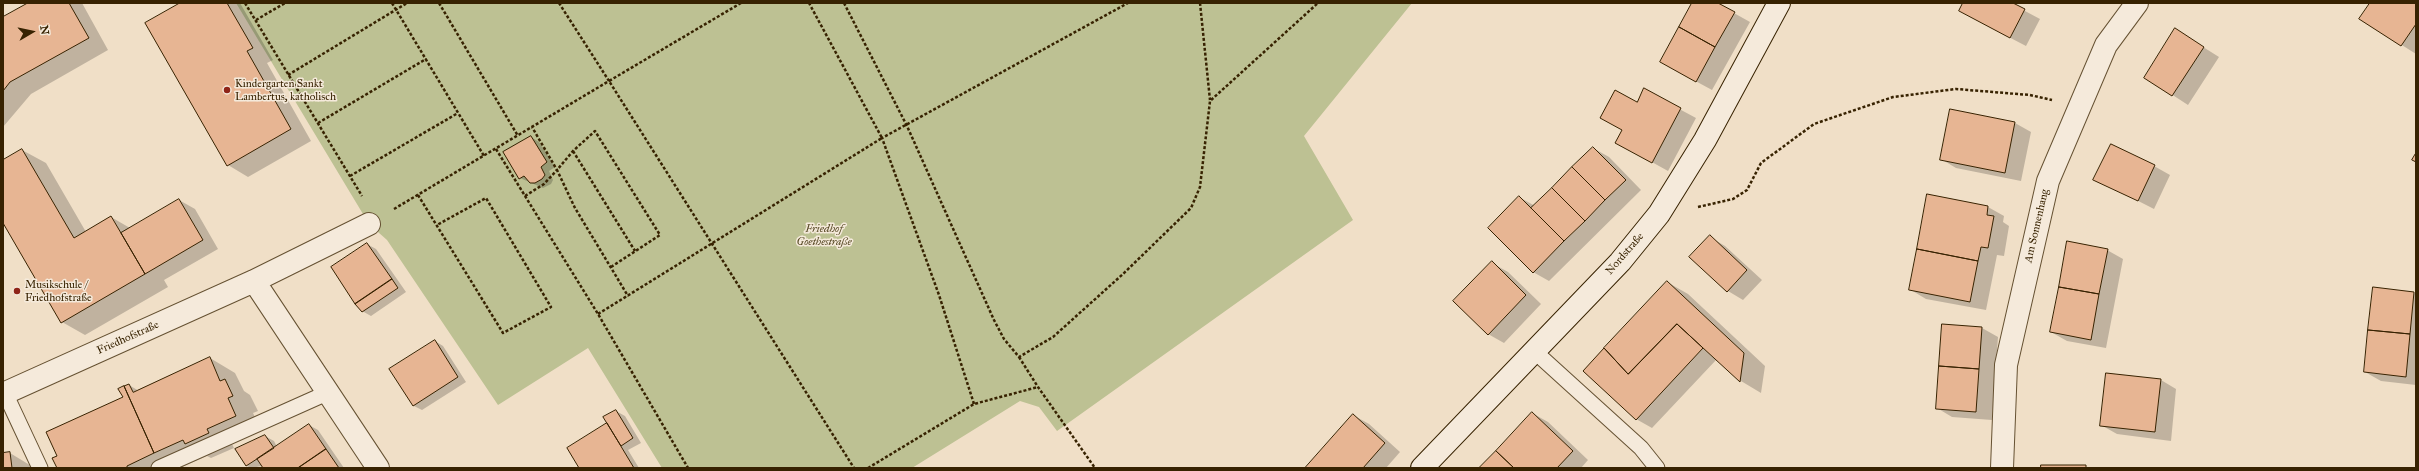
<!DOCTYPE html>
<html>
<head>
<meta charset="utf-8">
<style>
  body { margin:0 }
  #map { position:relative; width:2419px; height:471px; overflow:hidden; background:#f0dfc7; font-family:"IM FELL Great Primer",serif }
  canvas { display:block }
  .frame { position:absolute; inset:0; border:4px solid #372201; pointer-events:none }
  .north { position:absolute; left:12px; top:12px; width:40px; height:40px; -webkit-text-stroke:3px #f5eadb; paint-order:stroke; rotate:81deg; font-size:11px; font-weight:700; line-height:16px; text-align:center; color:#372201 }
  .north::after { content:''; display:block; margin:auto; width:14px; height:18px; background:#372201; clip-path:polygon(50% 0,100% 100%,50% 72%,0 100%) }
</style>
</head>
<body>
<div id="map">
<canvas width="2419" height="471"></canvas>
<div class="frame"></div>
<div class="north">N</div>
</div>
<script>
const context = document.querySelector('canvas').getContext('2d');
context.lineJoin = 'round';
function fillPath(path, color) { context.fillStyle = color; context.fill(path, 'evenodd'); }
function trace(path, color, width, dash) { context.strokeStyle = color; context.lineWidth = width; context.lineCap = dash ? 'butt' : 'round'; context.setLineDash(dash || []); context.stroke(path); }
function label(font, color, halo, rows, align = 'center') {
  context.font = font + ' "IM FELL Great Primer",serif'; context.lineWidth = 3; context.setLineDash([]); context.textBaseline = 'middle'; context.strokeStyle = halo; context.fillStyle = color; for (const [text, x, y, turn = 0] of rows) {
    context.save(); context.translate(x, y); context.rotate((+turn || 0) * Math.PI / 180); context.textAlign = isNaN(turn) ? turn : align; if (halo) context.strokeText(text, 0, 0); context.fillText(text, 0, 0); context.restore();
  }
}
const green = new Path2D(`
  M236,3H1412L1304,136L1353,220L1057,431L1039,407L1020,401L912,468H662L588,348L498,405L387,240L369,224Z`);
const shadow = new Path2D(`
  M30,3H82L108,50L31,94L3,127V18Z
  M182,3H240L273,60L267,63L311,141L248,177L228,165Z
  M1693,3H1716L1750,22L1712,90L1677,71Z
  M1964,3H2010L2040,19L2026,46L1976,20Z
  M2371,3H2416V54L2361,19Z
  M2176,30L2219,57L2188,105L2145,77Z
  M1644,90L1696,118L1668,171L1632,151L1623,130Z
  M1951,110L2015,123L2031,132L2021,181L1956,168L1941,159Z
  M531,137L539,142L555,167L549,171L553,180L551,184L543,188L520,178Z
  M1593,148L1609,157L1641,190L1549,281L1533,272L1519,197L1535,206Z
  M22,150L46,163L86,232L111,217L130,228L179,200L195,209L218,249L164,280L168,287L85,335L62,322L3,221V161Z
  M2154,166L2170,175L2154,209L2095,179Z
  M1928,196L1988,207L2004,216L2003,222L2009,226L2004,256L1997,255L1986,310L1926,299L1911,290Z
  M1710,237L1725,246L1762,280L1743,300L1728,291L1690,257Z
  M367,244L376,249L406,292L371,316L362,311Z
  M2107,250L2123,259L2106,348L2067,341L2051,332Z
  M1492,263L1508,272L1541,304L1504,343L1488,334Z
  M1667,282L1688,294L1765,366L1761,393L1741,381L1717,359L1652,428L1636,419Z
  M2414,293L2416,294V385L2381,381L2365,372Z
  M1943,325L1982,328L1998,337L1992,420L1952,417L1937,408Z
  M435,341L443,346L466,382L422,410L414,406L390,369Z
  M210,358L235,373L244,391L250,395L258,411L253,413L261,430L232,444L234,448L211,458L207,456L180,468H58V457L124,397L129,385L139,391Z
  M2161,380L2176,389L2171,441L2117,434L2101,425Z
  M616,411L625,416L641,443L628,450L639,468H580Z
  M1532,413L1548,422L1588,460L1581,468H1481Z
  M1353,415L1369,424L1400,452L1386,468H1306Z
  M309,425L318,430L344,468H264L262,466L251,468L247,466L236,450L265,436L274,441L277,447Z
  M10,453L33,467L34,468H3V454Z`);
const building = new Path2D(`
  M28,3H69L89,38L10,82L3,91V17Z
  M180,3H227L253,48L247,51L291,129L227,166L145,23Z
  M1692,3H1718L1735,12L1715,47L1679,27Z
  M1963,3H2013L2025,9L2010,38L1959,11Z
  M2370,3H2416V24L2401,46L2359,19Z
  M1679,27L1715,47L1696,82L1660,62Z
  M2175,28L2204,47L2172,96L2144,78Z
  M1644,88L1681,108L1652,163L1615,143L1622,130L1600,118L1615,90L1637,102Z
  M1950,109L2015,122L2005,173L1940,160Z
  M531,136L547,162L541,167L545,175L542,179L535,183H530L524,176L519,179L503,152Z
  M2111,144L2155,165L2138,201L2093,180Z
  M1593,147L1626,180L1605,200L1572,167Z
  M22,149L74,238L111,216L145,274L61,323L3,223V160Z
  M2416,153V162L2412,160Z
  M1572,167L1605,200L1585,221L1552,188Z
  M1552,188L1585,221L1564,241L1531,208Z
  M1927,194L1988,206L1987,215L1994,216L1988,248L1981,247L1978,261L1917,249Z
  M1519,196L1564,241L1533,273L1488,228Z
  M179,199L203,240L145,274L121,233Z
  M1710,235L1747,270L1727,292L1689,257Z
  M2067,241L2108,249L2099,294L2059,287Z
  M367,243L392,279L355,304L331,267Z
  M1917,249L1978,261L1970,302L1909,290Z
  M1492,261L1526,295L1488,335L1453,301Z
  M392,279L398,288L362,312L355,304Z
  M1667,281L1744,353L1740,382L1677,324L1628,374L1604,348Z
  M2059,287L2099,294L2091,340L2050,332Z
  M2373,287L2414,292L2410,334L2368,330Z
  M1677,324L1703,348L1636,420L1583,371L1604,348L1628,374Z
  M1942,324L1982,327L1979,369L1939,366Z
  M2368,330L2410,334L2406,377L2364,372Z
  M435,340L458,377L413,406L389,369Z
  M210,357L220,381L225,379L233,396L228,398L236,416L207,429L209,433L185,444L183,440L154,453L124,386L129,384L133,392Z
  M1939,366L1979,369L1976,412L1936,409Z
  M2106,373L2161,379L2155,432L2100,426Z
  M124,386L154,453L127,466V468H57L52,458L57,456L46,432L123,397L118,389Z
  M616,410L633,438L621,446L603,417Z
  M1532,412L1573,451L1557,468H1514L1496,451Z
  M1353,414L1385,443L1363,468H1305Z
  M607,423L634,468H579L567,448Z
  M309,424L326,449L298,468H263L257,459Z
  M265,435L274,448L246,466L235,449Z
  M326,449L339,468H298Z
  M1496,451L1514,468H1479Z
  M10,452L12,468H3V453Z
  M2041,465H2086V468H2041Z`);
const path = new Path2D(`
  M245,3L362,196
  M392,3L484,156
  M439,3L518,136
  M741,3L609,81L854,468
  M844,3L907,126L994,320L1004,339L1019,357L1053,337L1123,274L1191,208L1200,187L1210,101L1318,3
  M1200,3L1210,100
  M256,20L285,3
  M288,75L407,3
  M318,123L426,59
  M496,149L598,314L688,468
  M573,151L635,251
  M350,176L458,113
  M418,195L503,333L551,307L486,198L437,225
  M525,196L544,184L557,170L532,127
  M1698,207L1733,199L1747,190L1761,163L1814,124L1893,97L1956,89L2030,95L2052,100
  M394,209L609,81L559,3
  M611,267L660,235L595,131L573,151L557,170L575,208L628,296
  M598,314L882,138L809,3
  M1019,357L1038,387L1095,468
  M974,404L939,295L882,138L1128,3
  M868,468L974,404L1038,387`);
const service = new Path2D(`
  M1533,350L1641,448L1657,468
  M5,393L40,468
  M159,468L327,393`);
const minor = new Path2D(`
  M254,281L378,468
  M3,394L254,281L369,224
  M2002,468L2006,365L2048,181L2106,45L2137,3`);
const secondary = new Path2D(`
  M1422,468L1620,262L1659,214L1705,140L1779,3`);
const markers = [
  [227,90,4,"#8f2418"],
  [17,291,4,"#8f2418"]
];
const poiNames = [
  ["Kindergarten Sankt",235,84],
  ["Lambertus, katholisch",235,97],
  ["Musikschule /",25,285],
  ["Friedhofstraße",25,298]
];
const streetNames = [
  ["Am Sonnenhang",2037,226,-77],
  ["Nordstraße",1625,254,-49],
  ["Friedhofstraße",128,338,-24]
];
const parkNames = [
  ["Friedhof",824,229],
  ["Goethestraße",824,242]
];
fillPath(green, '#bdc193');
fillPath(shadow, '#0003');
fillPath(building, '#e7b593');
trace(building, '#372201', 1);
trace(service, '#655132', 17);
trace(minor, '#655132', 24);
trace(secondary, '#372201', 24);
trace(path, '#372201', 2.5, [3, 2]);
trace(service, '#f5eadb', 15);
trace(minor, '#f5eadb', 22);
trace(secondary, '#f5eadb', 22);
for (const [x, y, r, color] of markers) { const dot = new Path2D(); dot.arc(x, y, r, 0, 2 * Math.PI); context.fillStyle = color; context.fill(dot); trace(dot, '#f5eadb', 1.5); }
label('11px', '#372201', '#f5eadb', poiNames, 'left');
label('11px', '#372201', '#f5eadb', streetNames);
label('italic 11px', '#584a26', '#f5eadb', parkNames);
</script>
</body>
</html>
